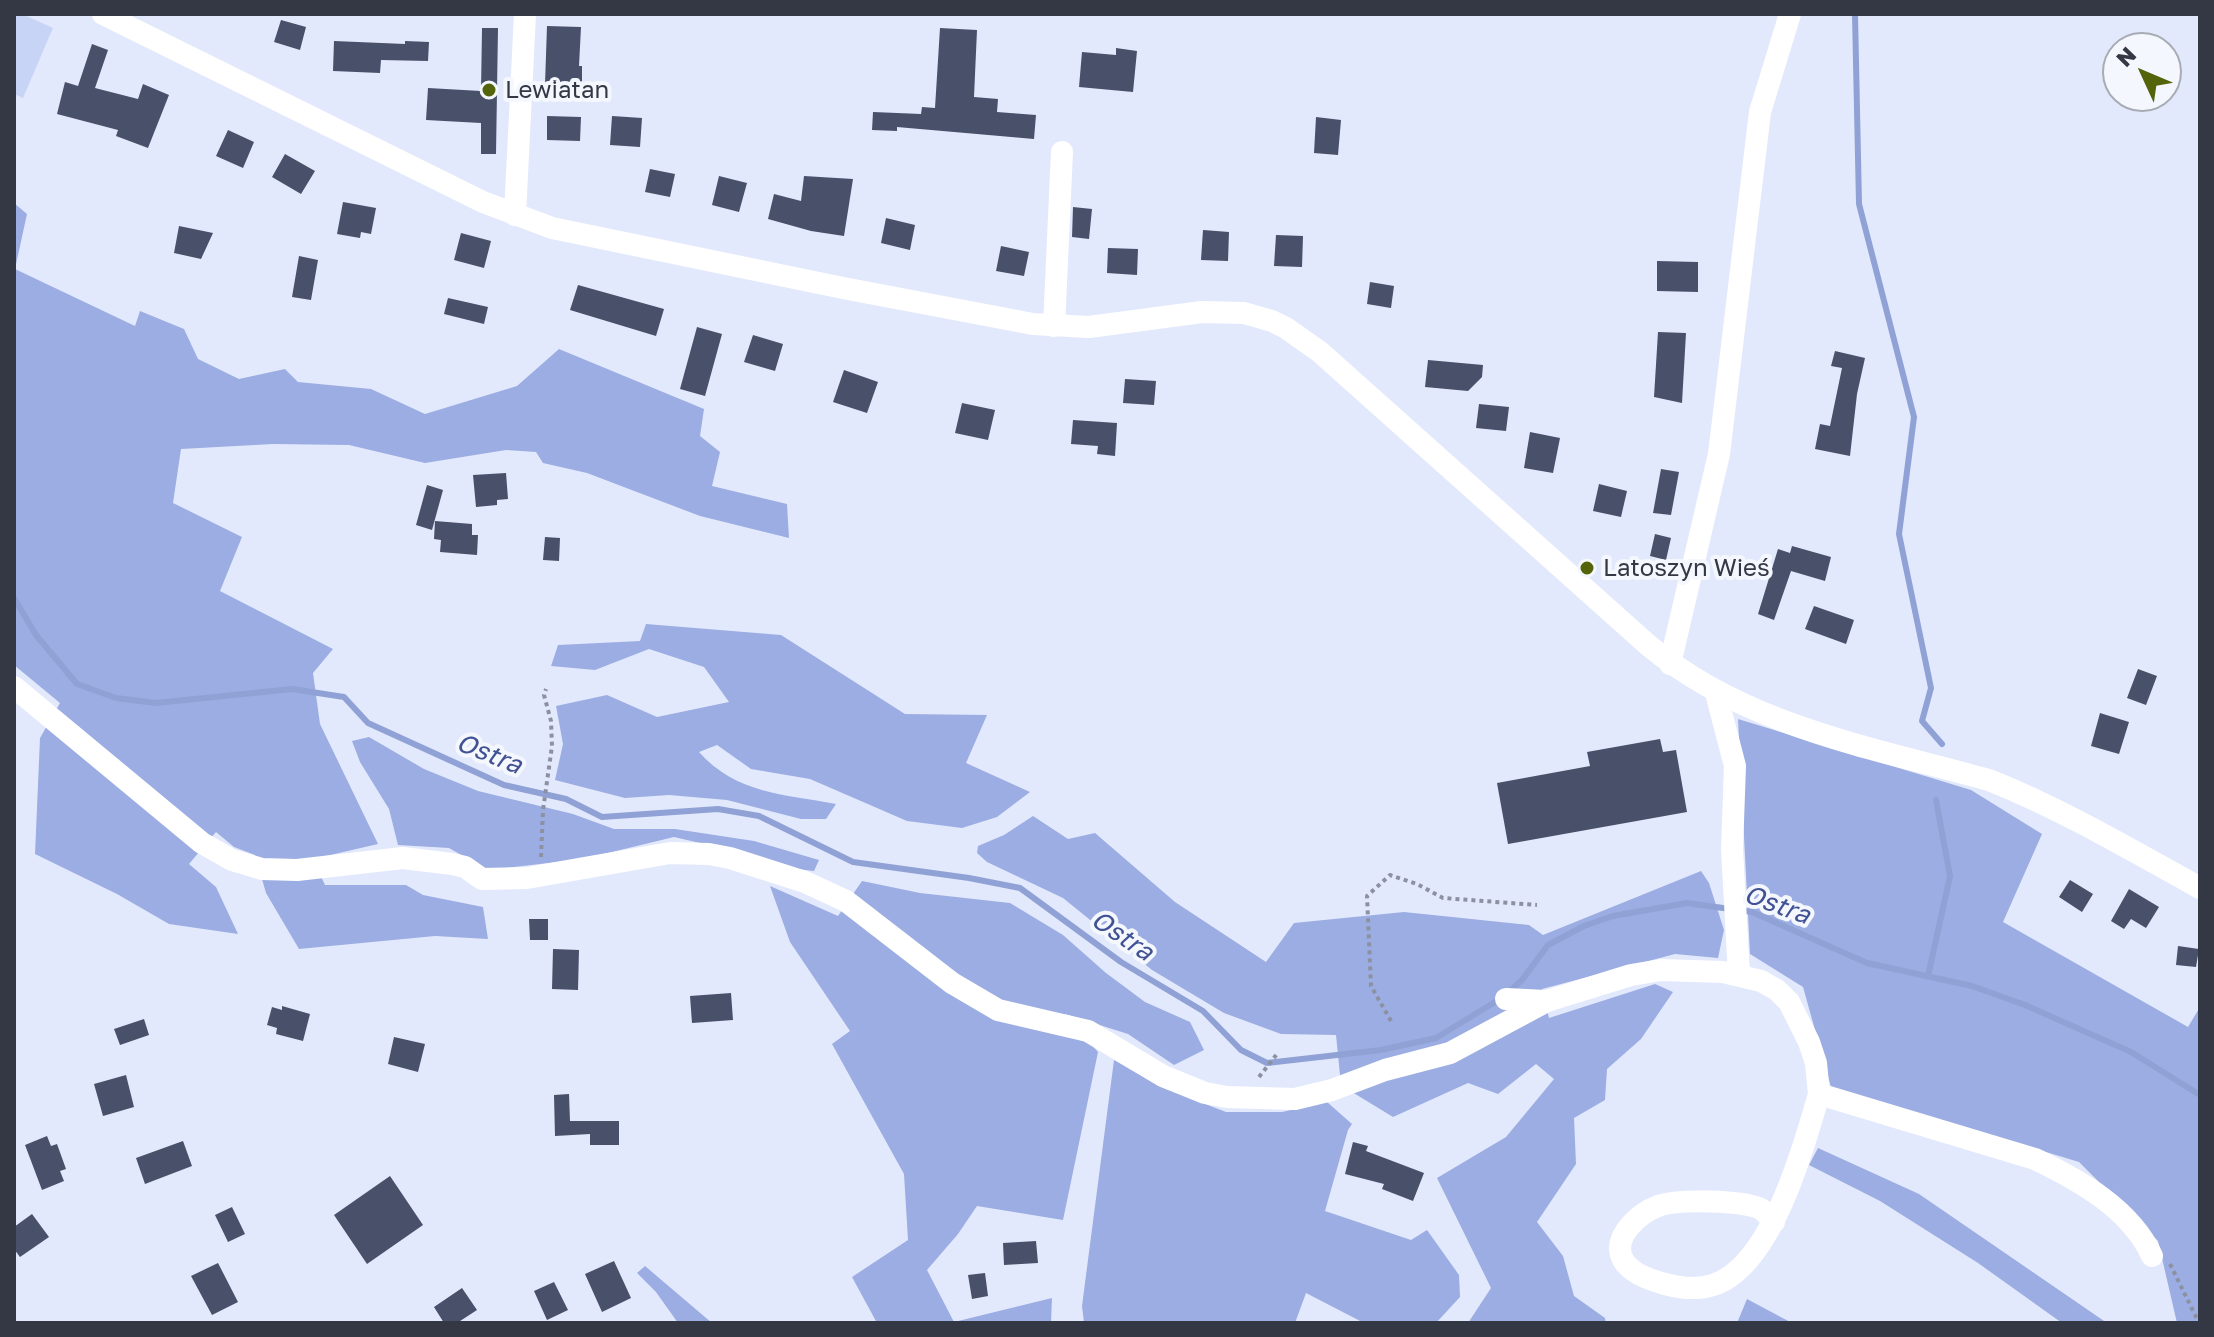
<!DOCTYPE html>
<html>
<head>
<meta charset="utf-8">
<style>
  body { margin:0 }
  #map { position:relative; width:2214px; height:1337px; overflow:hidden; background:#e3e9fc; font-family:"Golos Text",sans-serif }
  canvas { display:block }
  .frame { position:absolute; inset:0; border:16px solid #343844; pointer-events:none }
  .north { position:absolute; left:2102px; top:32px; width:80px; height:80px; box-sizing:border-box; background:#f4f7fd; border:2px solid #a7abb3; border-radius:50%; rotate:314deg; font-size:22px; font-weight:700; line-height:32px; text-align:center; color:#343844 }
  .north::after { content:''; display:block; margin:auto; width:28px; height:36px; background:#53640b; clip-path:polygon(50% 0,100% 100%,50% 72%,0 100%) }
</style>
</head>
<body>
<div id="map">
<canvas width="2214" height="1337"></canvas>
<div class="frame"></div>
<div class="north">N</div>
</div>
<script>
const context = document.querySelector('canvas').getContext('2d');
context.lineJoin = 'round';
function fillPath(path, color) { context.fillStyle = color; context.fill(path, 'evenodd'); }
function trace(path, color, width, dash) { context.strokeStyle = color; context.lineWidth = width; context.lineCap = dash ? 'butt' : 'round'; context.setLineDash(dash || []); context.stroke(path); }
function label(font, color, halo, rows, align = 'center') {
  context.font = font + ' "Golos Text",sans-serif'; context.lineWidth = 8; context.setLineDash([]); context.textBaseline = 'middle'; context.strokeStyle = halo; context.fillStyle = color; for (const [text, x, y, turn = 0] of rows) {
    context.save(); context.translate(x, y); context.rotate((+turn || 0) * Math.PI / 180); context.textAlign = isNaN(turn) ? turn : align; if (halo) context.strokeText(text, 0, 0); context.fillText(text, 0, 0); context.restore();
  }
}
const green = new Path2D(`
  M14,14H22L53,28L23,98L14,94Z`);
const forest = new Path2D(`
  M14,203L27,214L15,269L135,326L140,311L184,329L198,359L239,379L285,369L298,382L371,389L425,414L517,386L559,349L704,409L700,436L720,452L712,486L787,504L789,538L700,516L587,473L543,463L536,452L506,450L425,463L349,445L273,444L181,449L173,503L242,537L220,591L333,649L313,673L320,724L378,844L313,859L325,885H406L423,895L483,907L488,939L435,936L299,949L266,893L255,855L234,847L216,832L189,864L216,887L238,934L169,924L117,894L35,854L40,738L60,703L14,665Z
  M646,624L781,635L905,714L987,715L966,763L1030,792L997,817L962,828L907,821L810,779L751,769L717,745L699,752C737,794 783,794 836,804L826,819H801L727,800L669,795L625,798L555,780L563,744L556,706L607,695L657,717L729,702L704,667L649,649L595,670L551,666L558,645L640,641Z
  M1738,719L1971,790L2042,834L2003,922L2188,1027L2200,1007V1323H2177L2158,1241L2079,1162L1831,1087L1803,987L1750,954Z
  M369,737L424,769L478,791L573,814L614,829H675L754,841L819,860L814,871L781,867L748,854L674,837L583,859L488,870L449,848L398,845L389,809L360,762L352,741Z
  M1033,816L1068,839L1095,833L1175,902L1266,962L1294,923L1404,912L1529,925L1543,935L1701,871L1709,883L1724,930L1718,958L1675,954L1542,989L1549,1018L1655,984L1673,992L1641,1039L1607,1069L1605,1100L1574,1118L1576,1164L1537,1222L1563,1256L1574,1296L1605,1318L1606,1323H1468L1491,1288L1437,1178L1506,1137L1554,1079L1536,1064L1498,1094L1468,1083L1393,1117L1352,1092L1340,1075L1336,1035L1281,1034L1224,1013L1152,970L1063,898L987,862L977,853L978,846L1004,835Z
  M862,881L920,893L1010,903L1063,935L1106,973L1145,1002L1190,1022L1204,1050L1174,1065L1128,1034L1065,1014L1064,1035L1090,1043L1098,1052L1063,1220L977,1206L958,1234L927,1270L954,1322L1052,1298L1051,1323H877L852,1277L908,1240L904,1174L832,1044L850,1031L790,942L770,886L838,916Z
  M1114,1060L1161,1087L1226,1112H1282L1327,1102L1352,1124L1348,1130L1325,1211L1411,1240L1427,1230L1459,1275L1460,1297L1436,1323H1364L1306,1293L1295,1323H1084L1082,1306Z
  M1818,1148L1919,1194L2107,1323H2062L1978,1263L1880,1201L1809,1165Z
  M645,1266L712,1323H678L656,1292L637,1273Z
  M1747,1299L1792,1323H1737Z`);
const stream = new Path2D(`
  M1855,14L1859,204L1914,417L1899,534L1931,688L1922,721L1942,744
  M14,598L36,635L77,684L116,698L156,703L292,689L344,697L368,723L504,785L566,799L602,817L718,809L759,816L853,862L969,878L1020,888L1121,962L1203,1011L1241,1050L1267,1063L1381,1050L1436,1038L1500,999
  M1928,976L1950,876L1936,800
  M1509,992L1522,980L1548,945L1584,926L1613,916L1687,903L1752,912L1867,963L1972,986L2025,1005L2131,1052L2200,1095`);
const building = new Path2D(`
  M281,20L306,27L300,50L274,42Z
  M547,26L581,27L579,66H582V84H545Z
  M482,28H498L496,154H481V123L426,120L428,88L481,91Z
  M940,28L977,30L974,97L998,99L997,112L1036,115L1034,139L897,127V131L872,130L873,112L921,114L922,107L935,108Z
  M334,41L405,44V41L429,42L428,61L381,60L380,73L333,71Z
  M92,44L108,50L95,88L138,99L143,84L169,95L148,148L116,136L118,130L57,114L65,82L78,86Z
  M1116,48L1137,51L1133,92L1079,87L1082,52L1116,55Z
  M547,116L581,117L580,141L547,140Z
  M612,116L642,118L640,147L610,145Z
  M1316,117L1341,120L1338,155L1314,153Z
  M228,130L254,142L243,168L216,156Z
  M285,154L315,171L301,194L272,177Z
  M650,169L675,174L670,197L645,192Z
  M719,176L747,183L739,212L712,205Z
  M804,176L853,179L844,236L811,231L768,219L774,194L801,201Z
  M343,202L376,208L371,234L361,232L360,238L337,234Z
  M1073,207L1092,209L1089,239L1072,237Z
  M886,218L915,225L910,250L881,243Z
  M179,226L213,233L201,259L174,253Z
  M1203,230L1229,232L1228,261L1201,260Z
  M461,233L491,241L484,268L454,260Z
  M1276,235L1303,236L1302,267L1274,266Z
  M1001,246L1029,252L1024,276L996,271Z
  M1108,248L1138,249L1137,275L1107,273Z
  M299,256L318,260L311,300L292,297Z
  M1657,261L1698,262V292L1657,291Z
  M1370,282L1394,286L1391,308L1367,304Z
  M578,285L664,309L656,336L570,310Z
  M448,298L488,307L484,324L444,314Z
  M697,327L722,334L705,396L680,389Z
  M1658,332L1686,333L1682,403L1654,397Z
  M753,335L783,344L775,371L744,362Z
  M1835,351L1865,358L1857,394L1850,456L1815,449L1820,424L1830,426L1842,368L1831,366Z
  M1428,360L1483,365L1482,377L1468,391L1425,387Z
  M844,370L878,382L867,413L833,402Z
  M1125,379L1156,381L1154,405L1123,403Z
  M962,403L995,410L988,440L955,433Z
  M1479,404L1509,407L1506,431L1476,428Z
  M1073,420L1117,423L1115,456L1097,454L1098,446L1071,444Z
  M1530,432L1560,438L1553,473L1524,468Z
  M1661,469L1679,472L1671,515L1653,513Z
  M506,473L508,499L497,500V505L476,507L473,475Z
  M1599,484L1627,491L1621,517L1593,511Z
  M427,485L443,490L432,530L416,525Z
  M435,521L472,524V535H478L477,555L440,552L441,540L434,539Z
  M1655,534L1671,538L1666,560L1650,556Z
  M545,537L560,538L559,561L543,560Z
  M1792,546L1831,557L1825,581L1791,571L1774,620L1758,614L1778,549L1790,553Z
  M1814,606L1854,620L1846,644L1805,629Z
  M2138,669L2157,676L2146,705L2127,698Z
  M2100,713L2129,722L2119,754L2091,746Z
  M1660,739L1663,752L1676,750L1687,812L1508,844L1497,783L1590,766L1587,752Z
  M2070,880L2093,894L2082,912L2059,897Z
  M2129,889L2159,907L2146,928L2131,919L2124,929L2111,921Z
  M529,919H548V940H530Z
  M2178,946L2199,949L2196,967L2176,965Z
  M553,949L579,950L578,990L552,989Z
  M731,993L733,1020L692,1023L690,996Z
  M282,1006L310,1014L303,1041L276,1034L277,1028L267,1025L272,1007L282,1010Z
  M144,1019L149,1035L120,1045L114,1029Z
  M394,1037L425,1044L418,1072L388,1064Z
  M126,1075L134,1107L103,1116L94,1084Z
  M569,1094L570,1121H619V1145H590V1134L555,1136L554,1095Z
  M47,1136L51,1146L57,1144L66,1169L60,1171L64,1181L42,1190L25,1145Z
  M183,1141L192,1166L145,1184L136,1158Z
  M1353,1142L1368,1146L1366,1151L1424,1173L1413,1201L1382,1189L1384,1184L1345,1174Z
  M390,1176L423,1225L367,1264L334,1215Z
  M232,1207L245,1234L228,1242L215,1215Z
  M32,1214L49,1237L20,1257L14,1249V1227Z
  M1036,1241L1038,1263L1004,1265L1003,1243Z
  M614,1261L631,1298L602,1312L585,1274Z
  M218,1263L238,1302L212,1315L191,1276Z
  M985,1273L988,1296L972,1299L968,1275Z
  M554,1282L568,1310L547,1320L534,1291Z
  M462,1288L477,1310L457,1323H444L434,1307Z`);
const path = new Path2D(`
  M541,857L543,810L552,746L551,721L544,695L546,689
  M1391,1021L1371,986L1367,896L1390,875L1417,884L1443,898L1537,905
  M1259,1077L1277,1054
  M2170,1264L2199,1323`);
const minor = new Path2D(`
  M103,14L483,202L552,228L843,288L1033,324L1089,327L1202,312L1244,313L1272,321L1286,328L1320,352L1648,645C1745,726 1870,747 1989,780C2062,809 2131,850 2200,888
  M515,215L525,14
  M1054,326L1062,152
  M1670,664L1719,454L1760,112L1790,14
  M14,687L202,843L232,860L262,869L297,870L403,858L452,864L465,867L482,879L527,878L670,853L709,854L730,858L805,882L846,901L952,983L998,1010L1088,1031L1163,1076L1205,1093L1227,1097L1295,1099L1332,1090L1385,1070L1450,1053L1547,1001L1631,975L1661,970L1723,972L1761,981L1777,990L1789,1002L1809,1042L1816,1063L1819,1094L2035,1159C2079,1180 2131,1209 2152,1256
  M1716,693L1735,766L1732,849L1739,975
  M1506,999L1546,1001
  M1774,1222C1770,1218 1765,1212 1761,1209C1742,1200 1678,1199 1658,1206C1640,1213 1615,1234 1621,1255C1626,1272 1650,1280 1665,1284C1680,1288 1698,1290 1713,1285C1771,1267 1804,1147 1819,1094`);
const markers = [
  [489,90,8,"#53640b"],
  [1587,568,8,"#53640b"]
];
const poiNames = [
  ["Lewiatan",505,90],
  ["Latoszyn Wieś",1603,568]
];
const waterNames = [
  ["Ostra",489,754,22],
  ["Ostra",1777,905,20],
  ["Ostra",1122,936,34]
];
fillPath(green, '#c8d4f5');
fillPath(forest, '#9bade2');
trace(stream, '#90a1d6', 6);
fillPath(building, '#48506a');
trace(path, '#8c91a1', 4, [4, 4]);
trace(minor, '#fff', 22);
for (const [x, y, r, color] of markers) { const dot = new Path2D(); dot.arc(x, y, r, 0, 2 * Math.PI); context.fillStyle = color; context.fill(dot); trace(dot, '#f4f7fd', 3); }
label('24px', '#343844', '#f4f7fd', poiNames, 'left');
label('italic 26px', '#415294', '#f4f7fd', waterNames);
</script>
</body>
</html>
